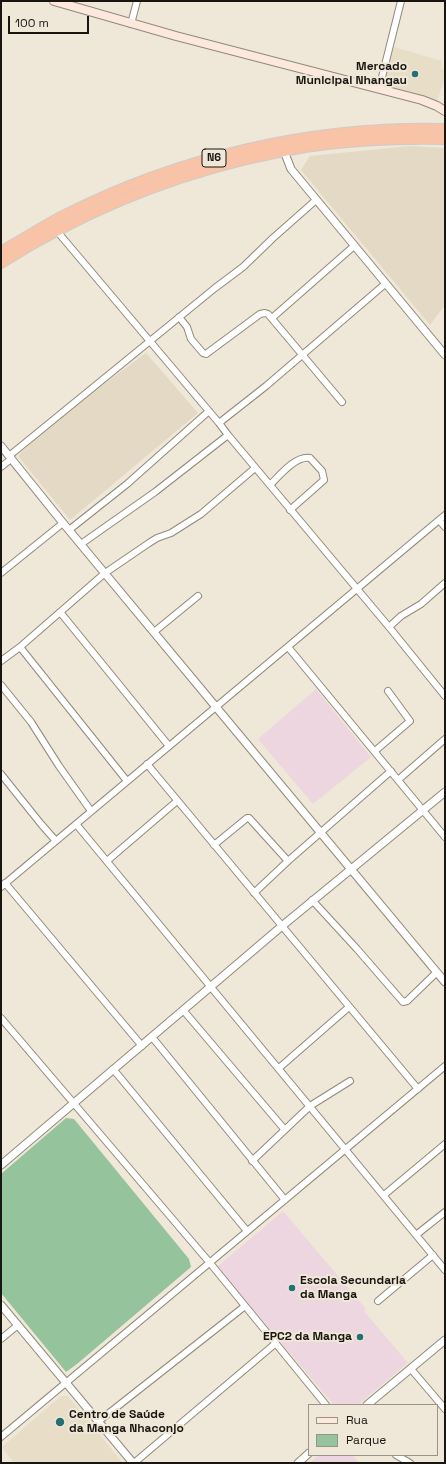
<!DOCTYPE html>
<html>
<head>
<meta charset="utf-8">
<style>
  body { margin:0 }
  #map { position:relative; width:446px; height:1464px; overflow:hidden; background:#efe7d8; font-family:"Space Grotesk",sans-serif }
  canvas { display:block }
  .frame { position:absolute; inset:0; border:2px solid #191611; pointer-events:none }
  .legend { position:absolute; left:308px; top:1404px; width:130px; height:52px; box-sizing:border-box; background:#efe7d8; border:1px solid #999388; margin:0; padding:5px 7px; list-style:none; font-size:12px; color:#191611 }
  .legend li { display:flex; align-items:center; gap:8px; height:20px }
  .legend b { width:20px; border:1px solid #999388 }
  .scale { position:absolute; left:8px; top:16px; width:81px; height:18px; box-sizing:border-box; border:2px solid #191611; border-top:0; padding-left:5px; font-size:12px; line-height:14px; white-space:nowrap; color:#191611; -webkit-text-stroke:3px #efe7d8; paint-order:stroke }
</style>
</head>
<body>
<div id="map">
<canvas width="446" height="1464"></canvas>
<div class="frame"></div>
<ul class="legend">
<li><b style="height:5px;background:#fde8de"></b>Rua</li>
<li><b style="height:11px;background:#94c39c"></b>Parque</li>
</ul>
<div class="scale">100 m</div>
</div>
<script>
const context = document.querySelector('canvas').getContext('2d');
context.lineJoin = 'round';
function fillPath(path, color) { context.fillStyle = color; context.fill(path, 'evenodd'); }
function trace(path, color, width, dash) { context.strokeStyle = color; context.lineWidth = width; context.lineCap = dash ? 'butt' : 'round'; context.setLineDash(dash || []); context.stroke(path); }
function label(font, color, halo, rows, align = 'center') {
  context.font = font + ' "Space Grotesk",sans-serif'; context.lineWidth = 4; context.setLineDash([]); context.textBaseline = 'middle'; context.strokeStyle = halo; context.fillStyle = color; for (const [text, x, y, turn = 0] of rows) {
    context.save(); context.translate(x, y); context.rotate((+turn || 0) * Math.PI / 180); context.textAlign = isNaN(turn) ? turn : align; if (halo) context.strokeText(text, 0, 0); context.fillText(text, 0, 0); context.restore();
  }
}
const built = new Path2D(`
  M394,47L442,61L441,68L445,70V79L437,101L382,84Z
  M61,1396H68L123,1463H14L2,1447Z`);
const industrial = new Path2D(`
  M410,146L445,148V305L430,325L301,170L310,156Z
  M146,353L198,413L70,520L18,456L43,431L71,408Z`);
const education = new Path2D(`
  M316,689L371,757L313,804L258,739Z
  M283,1211L366,1309L364,1311L408,1363L358,1405H334L217,1267Z
  M319,1455H353L359,1463H309Z`);
const green = new Path2D(`
  M66,1118L74,1119L189,1259L191,1267L77,1364L66,1372L1,1293V1174Z`);
const minor = new Path2D(`
  M131,24L137,1
  M379,89L401,1
  M56,230L219,423L228,435L389,627L445,696
  M179,317L187,327L191,339L203,353L206,354L260,314L265,313L268,314L342,402
  M272,318L354,246
  M219,423L266,386L385,284
  M9,456L215,288L243,267L273,238L316,200
  M1,467L11,459
  M270,485C279,476 296,455 310,458L322,471L324,480L290,510
  M439,520L445,527
  M69,530L127,484L209,411
  M81,544L155,492L228,435
  M1,573L63,523
  M60,612L169,746
  M389,627L401,616L421,604L445,583
  M154,632L198,596
  M20,647L127,781
  M288,647L445,837
  M1,661L20,647L105,573L149,543L157,538L171,533L201,514L255,468
  M1,685L31,722L59,766L91,811
  M375,751L410,721L388,691
  M147,764L418,1089
  M1,774L41,824L56,841
  M398,780L445,739
  M76,824L445,1270
  M214,845L247,818H249L288,861
  M107,861L177,801
  M5,883L142,1046
  M1,887L445,515
  M254,893L288,861L391,771
  M312,900L357,949L403,1002L407,1001L437,972
  M183,1010L285,1130
  M1,1018L210,1263L326,1405
  M152,1037L285,1200
  M279,1068L349,1007
  M113,1069L247,1231
  M252,1161L310,1106L350,1081
  M384,1195L445,1144
  M416,1235L445,1212
  M378,1301L433,1255
  M1,1339L18,1325
  M411,1369L445,1409
  M99,1421L245,1306
  M1,1437L445,1066
  M396,1455L410,1463
  M134,1463L276,1343`);
const tertiary = new Path2D(`
  M284,151L291,169L445,355
  M1,446L63,523L216,707L445,982
  M1,1165L282,926L445,792
  M1,1305L133,1463
  M367,1405L445,1340
  M298,1463L309,1453`);
const secondary = new Path2D(`
  M54,1L176,36L422,100L437,106L445,111`);
const trunk = new Path2D(`
  M1,252C21,240 41,228 61,217C180,156 312,126 445,129
  M1,263C77,215 159,180 247,159C269,154 290,149 312,146C356,140 401,138 445,139`);
const markers = [
  [415,74,4,"#257073"],
  [292,1288,4,"#257073"],
  [360,1337,4,"#257073"],
  [60,1422,5,"#257073"]
];
const shields = [
  [214,158,24]
];
const shieldNames = [
  ["N6",214,158]
];
const poiNames = [
  ["Mercado",407,67],
  ["Municipal Nhangau",407,81],
  ["Escola Secundaria",300,1281,"left"],
  ["da Manga",300,1295,"left"],
  ["EPC2 da Manga",352,1337],
  ["Centro de Saúde",69,1415,"left"],
  ["da Manga Nhaconjo",69,1429,"left"]
];
fillPath(built, '#e8dec7');
fillPath(industrial, '#e3d9c4');
fillPath(education, '#eed6e1');
fillPath(green, '#94c39c');
trace(minor, '#908a7b', 8);
trace(tertiary, '#908a7b', 9);
trace(secondary, '#908a7b', 10);
trace(trunk, '#cccccb', 12);
trace(minor, '#fff', 6);
trace(tertiary, '#fff', 7);
trace(secondary, '#fde8de', 8);
trace(trunk, '#f8c3a6', 10);
for (const [x, y, r, color] of markers) { const dot = new Path2D(); dot.arc(x, y, r, 0, 2 * Math.PI); context.fillStyle = color; context.fill(dot); trace(dot, '#efe7d8', 1.5); }
for (const [x, y, w] of shields) { const box = new Path2D(); box.roundRect(x - w / 2, y - 9, w, 18, 3); context.fillStyle = '#efe7d8'; context.fill(box); trace(box, '#191611', 1); }
label('bold 11px', '#191611', null, shieldNames);
label('bold 12px', '#191611', '#efe7d8', poiNames, 'right');
</script>
</body>
</html>
